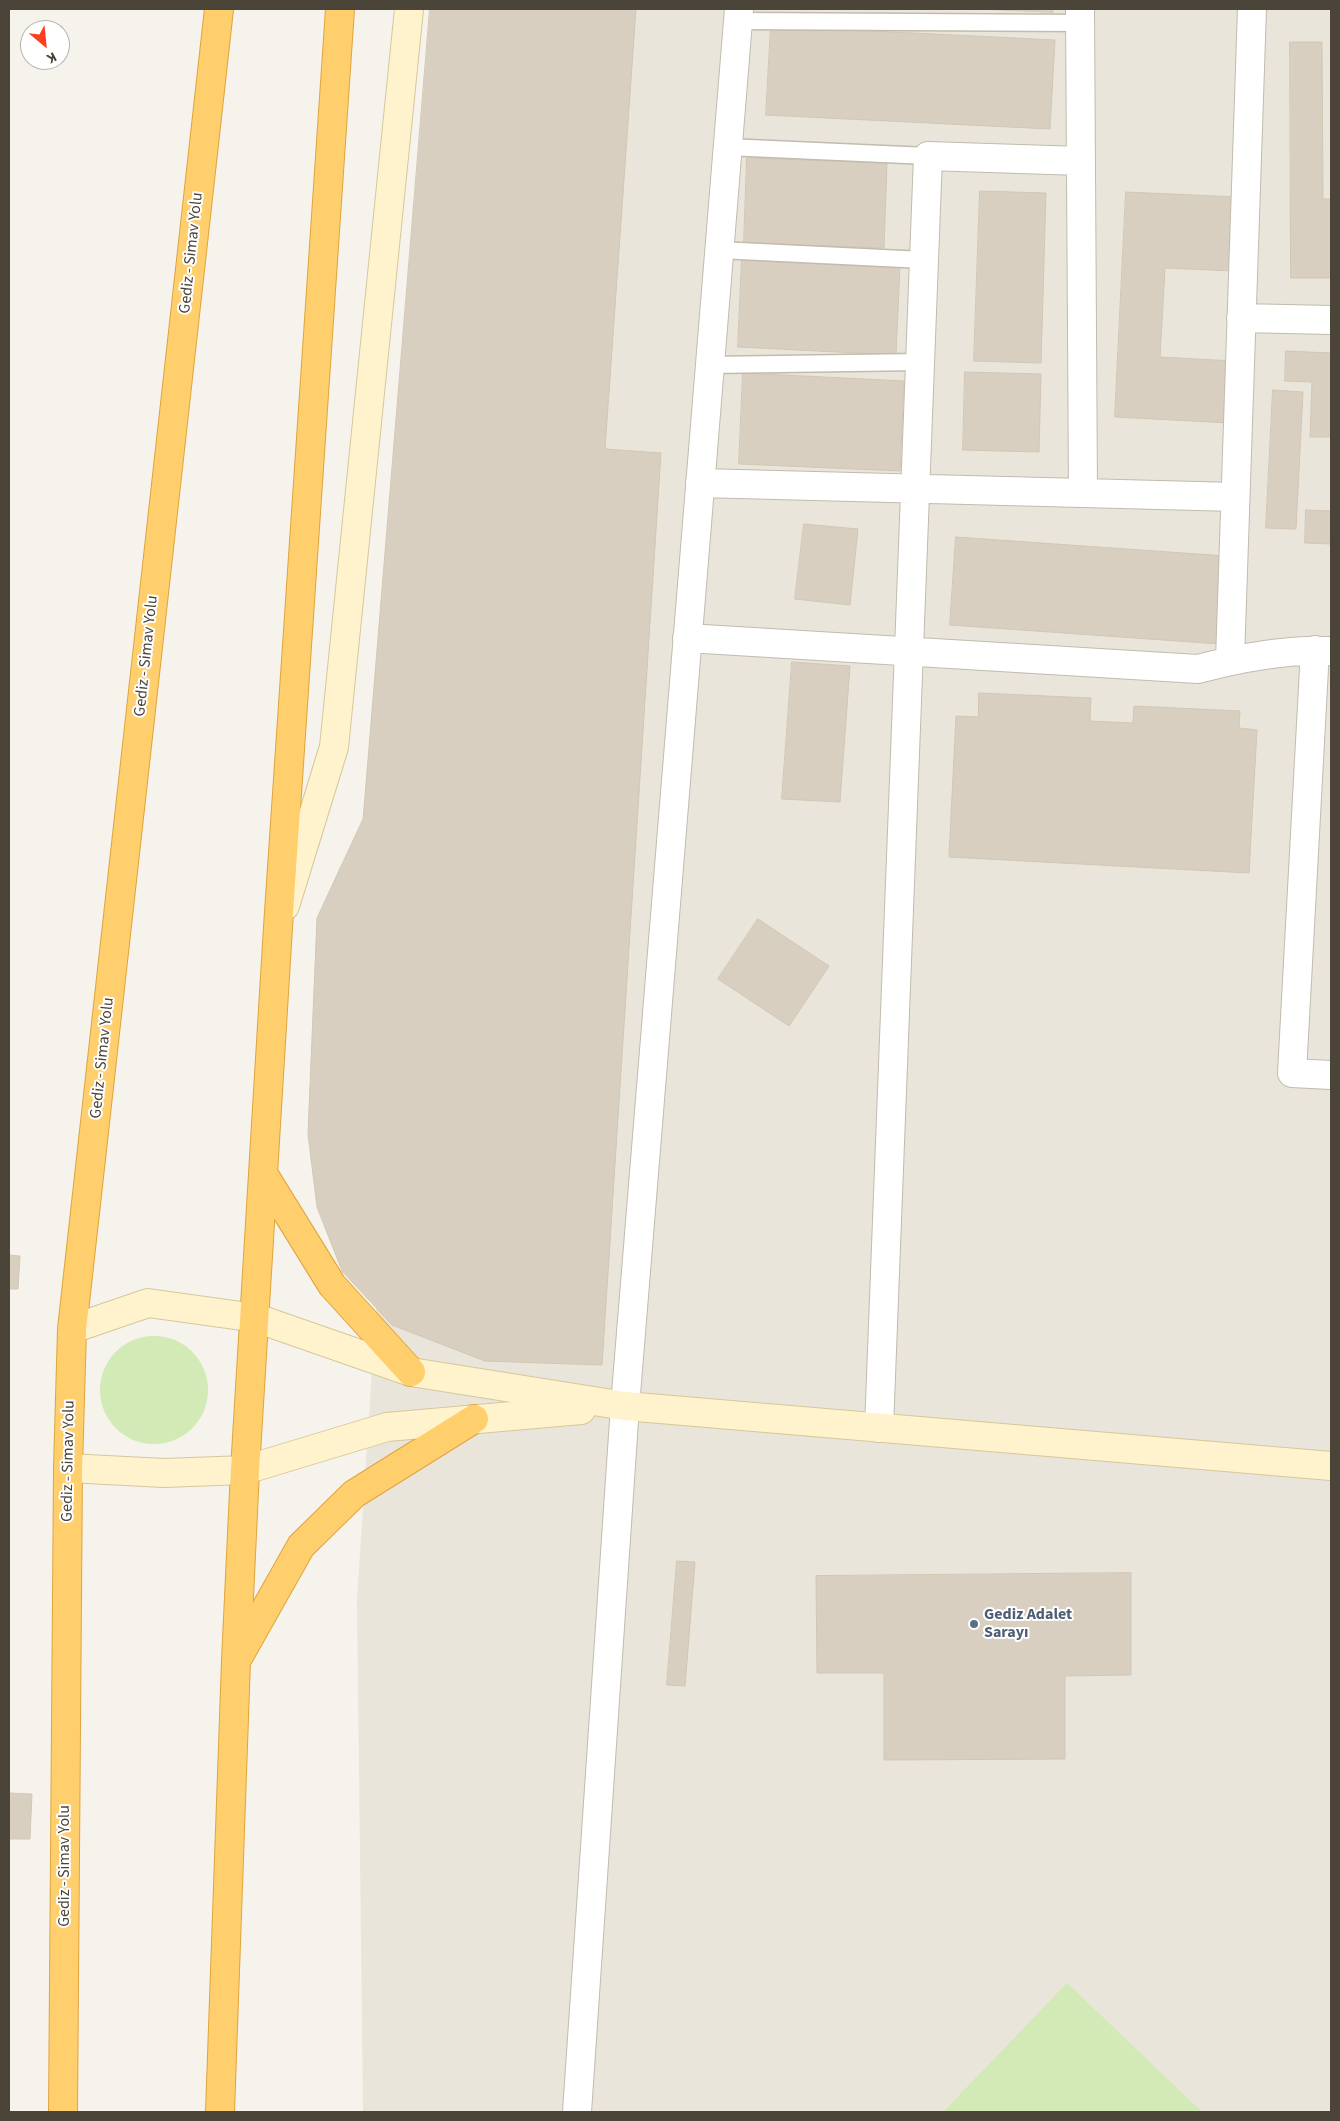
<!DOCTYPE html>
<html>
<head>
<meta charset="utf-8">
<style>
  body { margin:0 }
  #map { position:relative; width:1340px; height:2121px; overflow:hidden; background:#f6f3ec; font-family:"Source Sans 3",sans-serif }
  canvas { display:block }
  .frame { position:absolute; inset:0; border:10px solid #4b4439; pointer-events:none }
  .north { position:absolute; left:20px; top:20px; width:50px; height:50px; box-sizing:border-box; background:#fff; border:1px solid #b7b4b0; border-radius:50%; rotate:152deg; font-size:14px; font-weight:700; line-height:20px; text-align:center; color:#4b4439 }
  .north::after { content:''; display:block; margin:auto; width:18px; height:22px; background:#fc3f1d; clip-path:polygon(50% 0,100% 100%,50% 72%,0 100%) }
</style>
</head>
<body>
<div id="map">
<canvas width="1340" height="2121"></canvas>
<div class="frame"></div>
<div class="north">K</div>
</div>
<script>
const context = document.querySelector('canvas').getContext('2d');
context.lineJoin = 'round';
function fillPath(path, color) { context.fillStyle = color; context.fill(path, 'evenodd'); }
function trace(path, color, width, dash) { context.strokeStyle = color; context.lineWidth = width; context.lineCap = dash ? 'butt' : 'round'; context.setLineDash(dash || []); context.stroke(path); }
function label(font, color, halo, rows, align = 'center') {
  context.font = font + ' "Source Sans 3",sans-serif'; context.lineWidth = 4; context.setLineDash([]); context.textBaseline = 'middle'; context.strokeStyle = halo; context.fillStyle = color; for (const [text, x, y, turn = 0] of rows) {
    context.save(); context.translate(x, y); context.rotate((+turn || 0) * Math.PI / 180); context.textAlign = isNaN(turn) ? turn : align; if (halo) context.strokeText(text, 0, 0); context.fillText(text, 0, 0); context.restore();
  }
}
const residential = new Path2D(`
  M461,9H1331V2112H363L357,1599Z`);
const green = new Path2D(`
  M100 1390a54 54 0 1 1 108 0a54 54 0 1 1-108 0Z
  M1067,1983L1202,2112H943Z`);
const building = new Path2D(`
  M430,9H636L605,449L661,453L602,1365L485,1361L392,1325L342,1271L317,1207L308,1134L317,918L363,819Z
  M978,9H1053V12Z
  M771,26L1055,40L1050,129L766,115Z
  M1290,42H1322L1323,199H1331V278H1291Z
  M747,158L887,163L884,248L744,243Z
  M980,191L1046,193L1041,363L974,361Z
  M1126,192L1238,197L1234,271L1165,268L1160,357L1234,361L1230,423L1115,417Z
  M742,258L900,265L896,355L738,347Z
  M1286,351L1331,353V437H1310L1312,382L1285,381Z
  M965,372L1041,374L1039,452L963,450Z
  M743,373L904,381L900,471L739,464Z
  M1273,390L1303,392L1296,529L1266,528Z
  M1306,510L1331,511V544L1305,543Z
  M804,524L858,529L850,605L795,599Z
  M956,537L1226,556L1220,644L950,625Z
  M792,662L850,666L840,802L782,799Z
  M979,693L1091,698L1090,721L1133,723L1134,706L1240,711L1239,728L1257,730L1249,873L949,857L956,716L978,717Z
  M758,919L829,966L789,1026L718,979Z
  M9,1255L20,1256L18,1289H9Z
  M677,1561L695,1562L685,1686L667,1685Z
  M1131,1573V1675L1065,1676V1759L884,1760V1673H817L816,1576Z
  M9,1793L32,1794L30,1839H9Z`);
const lane = new Path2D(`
  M737,21L1080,23
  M727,147L928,156
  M719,250L924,260
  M710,365L920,362`);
const street = new Path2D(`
  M1080,9L1083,493
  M1241,318L1331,320
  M700,483L1235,497
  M687,638L1198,669C1239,658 1289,649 1331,651
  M1315,650L1292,1073L1331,1075
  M1230,660L1252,9
  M879,1428L928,156L1081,161
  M577,2112L625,1406L739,9`);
const secondary = new Path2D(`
  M285,906L334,747L409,9
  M72,1329L148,1303L256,1318L411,1372L625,1406L1331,1466
  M68,1468L164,1473L245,1470L387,1427L581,1410`);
const highway = new Path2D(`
  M264,1175L332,1285L411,1372
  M239,1656L301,1546L354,1494L474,1419
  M63,2112L68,1468L72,1329L219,9
  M220,2112L236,1661L245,1470L278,927L340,9`);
const markers = [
  [974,1624,5,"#5c6f8a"]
];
const streetNames = [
  ["Gediz - Simav Yolu",192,253,-84],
  ["Gediz - Simav Yolu",147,656,-84],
  ["Gediz - Simav Yolu",103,1058,-84],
  ["Gediz - Simav Yolu",69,1461,-89],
  ["Gediz - Simav Yolu",65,1866,-90]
];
const serviceNames = [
  ["Gediz Adalet",984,1615],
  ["Sarayı",984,1633]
];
fillPath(residential, '#eae5da');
fillPath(green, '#d2eab5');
fillPath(building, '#d8cfc1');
trace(building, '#d3c7b4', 1);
trace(lane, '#c2bbae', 19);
trace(street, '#c2bbae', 30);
trace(secondary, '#d6c79b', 30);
trace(highway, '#e0a43c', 30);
trace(lane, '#fff', 16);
trace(street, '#fff', 28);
trace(secondary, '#fff3cd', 28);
trace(highway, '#ffcf6e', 28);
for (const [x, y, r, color] of markers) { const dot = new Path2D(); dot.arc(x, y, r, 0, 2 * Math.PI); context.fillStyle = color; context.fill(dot); trace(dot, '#fff', 2); }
label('16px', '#4b4439', '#fff', streetNames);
label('bold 16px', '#4e5e75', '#fff', serviceNames, 'left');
</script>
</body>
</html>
